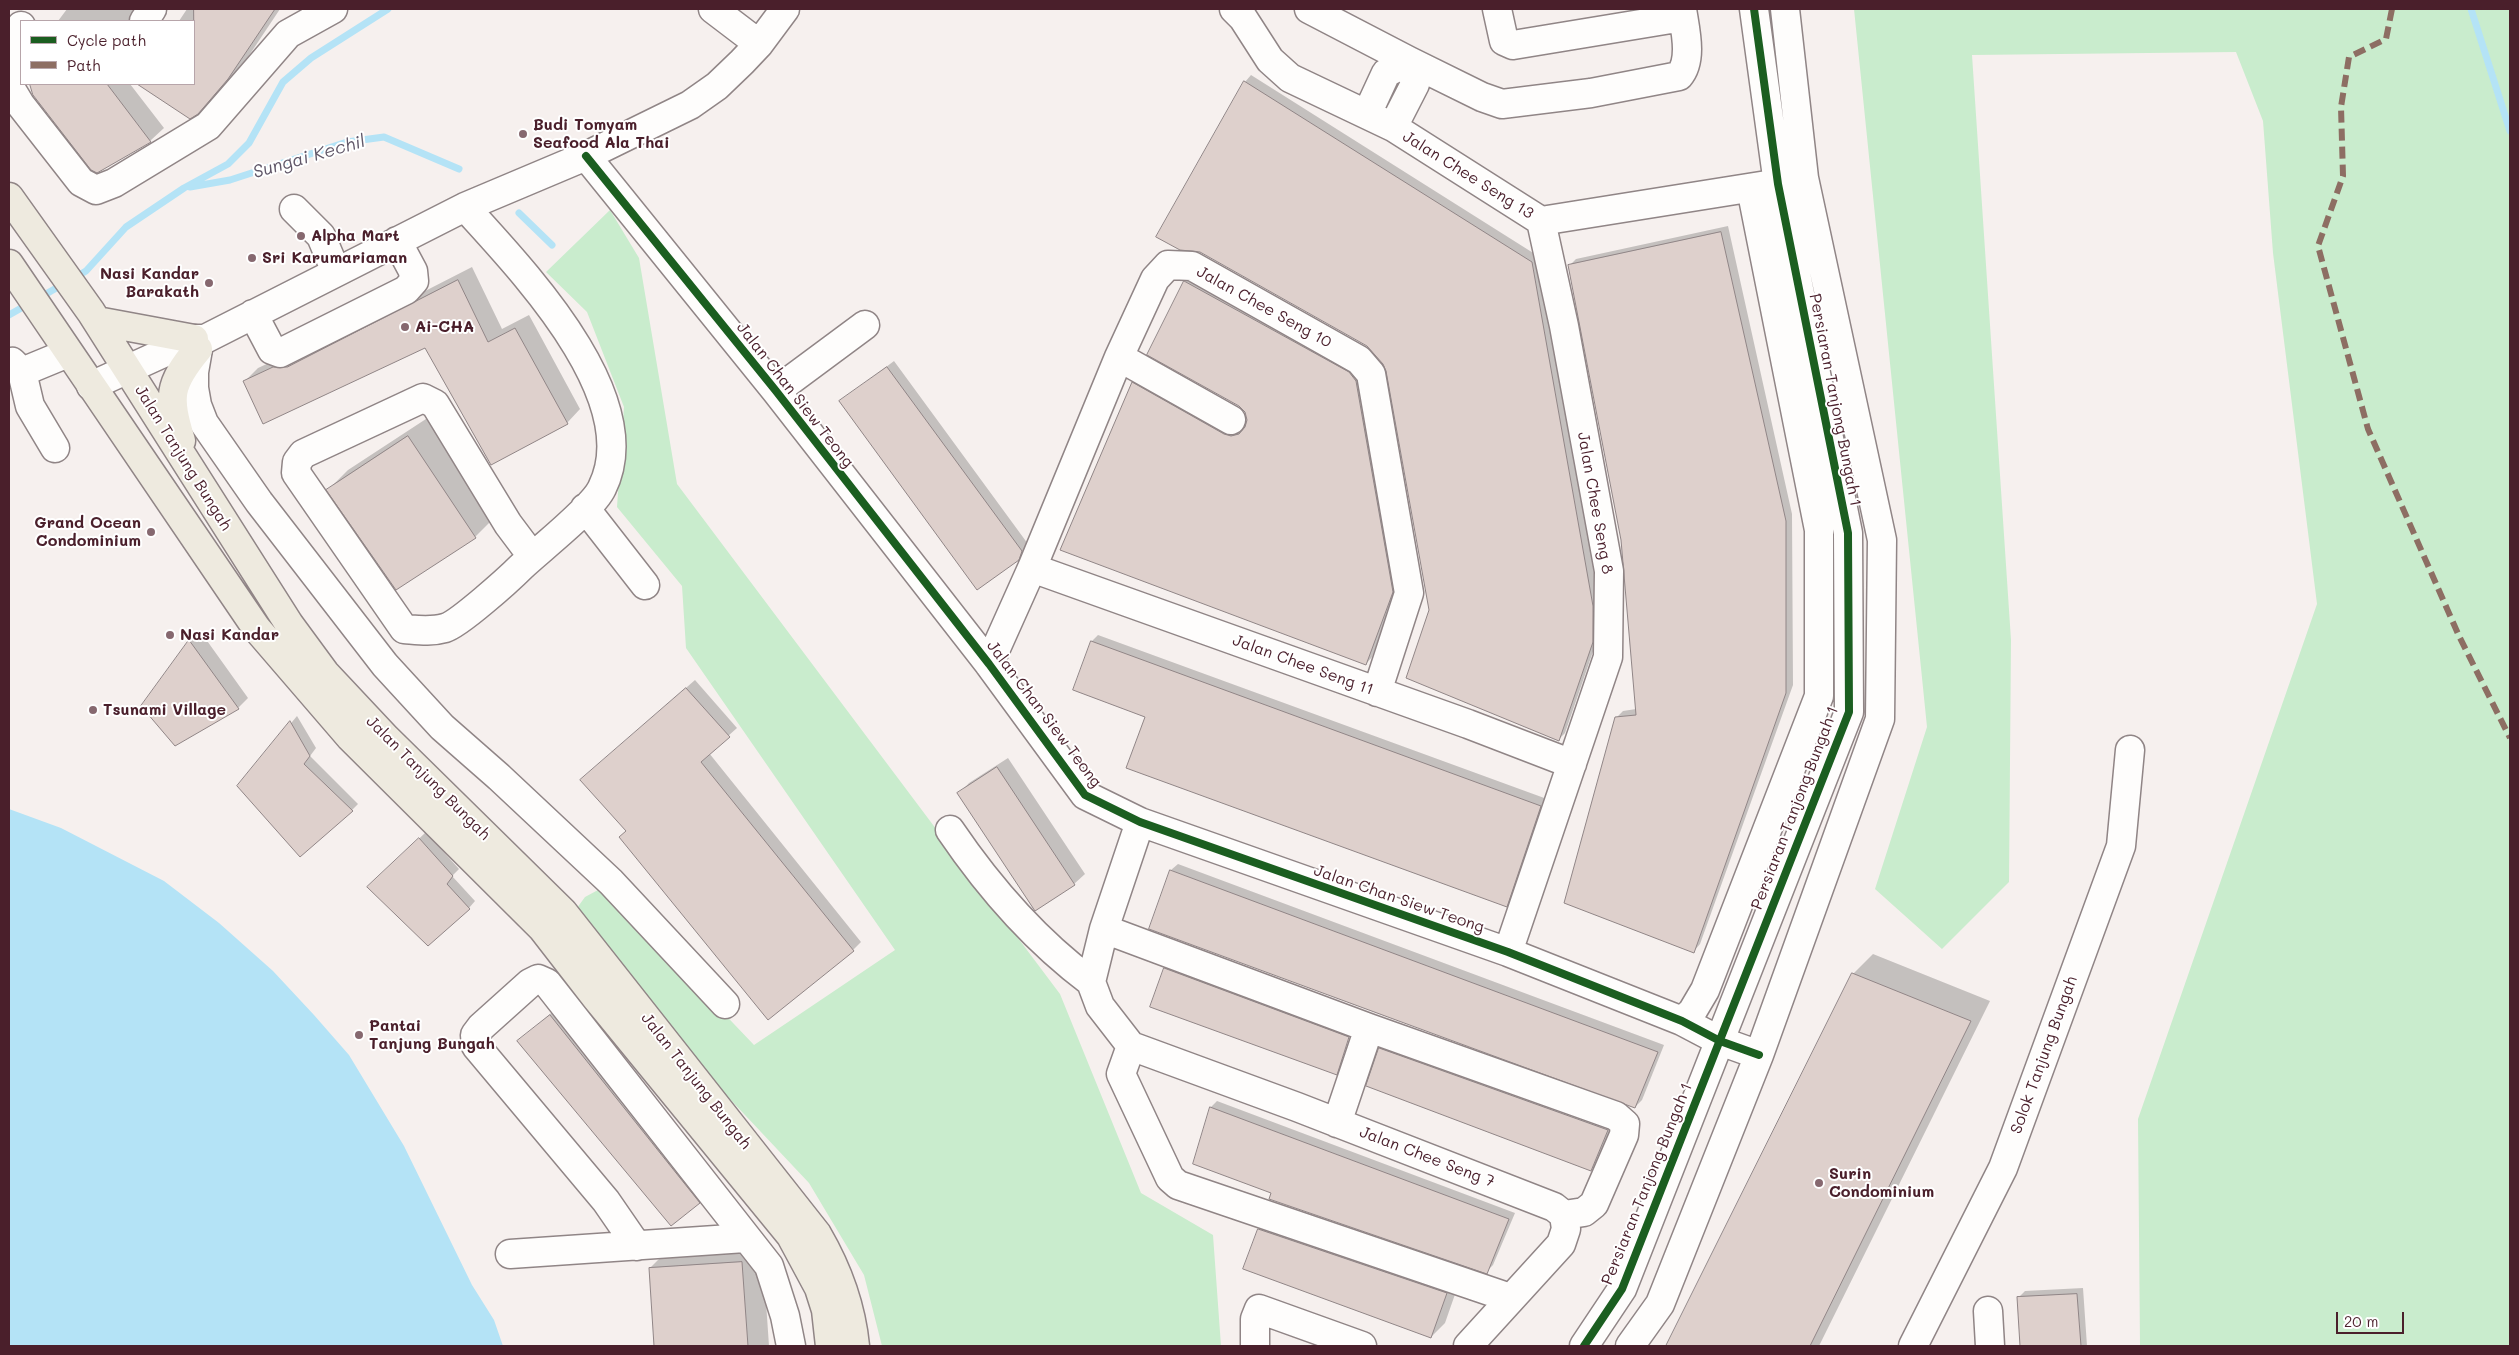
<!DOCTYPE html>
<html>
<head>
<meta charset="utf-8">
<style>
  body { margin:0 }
  #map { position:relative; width:2519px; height:1355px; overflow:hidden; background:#f6f0ee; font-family:Mali,sans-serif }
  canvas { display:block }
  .frame { position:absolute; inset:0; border:10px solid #4a1f2b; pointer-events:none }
  .legend { position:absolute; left:20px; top:20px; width:175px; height:65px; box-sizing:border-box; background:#fff; border:1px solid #b7a5aa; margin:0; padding:6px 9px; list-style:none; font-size:15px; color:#4a1f2b }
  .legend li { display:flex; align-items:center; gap:10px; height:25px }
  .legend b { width:25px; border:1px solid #b7a5aa }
  .scale { position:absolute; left:2336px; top:1312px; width:68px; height:22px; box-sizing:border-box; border:2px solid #4a1f2b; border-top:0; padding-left:6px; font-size:15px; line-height:18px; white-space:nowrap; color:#4a1f2b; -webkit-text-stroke:4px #fff; paint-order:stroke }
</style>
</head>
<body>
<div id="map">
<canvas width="2519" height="1355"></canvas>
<div class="frame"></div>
<ul class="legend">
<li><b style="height:6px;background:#1b5e20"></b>Cycle path</li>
<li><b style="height:6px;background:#8d6e63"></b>Path</li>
</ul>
<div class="scale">20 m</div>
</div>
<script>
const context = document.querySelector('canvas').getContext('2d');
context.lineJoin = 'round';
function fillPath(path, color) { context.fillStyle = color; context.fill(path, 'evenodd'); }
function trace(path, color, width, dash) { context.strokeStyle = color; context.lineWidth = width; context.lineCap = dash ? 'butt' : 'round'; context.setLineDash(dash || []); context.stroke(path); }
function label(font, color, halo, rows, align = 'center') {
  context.font = font + ' Mali,sans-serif'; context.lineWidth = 4; context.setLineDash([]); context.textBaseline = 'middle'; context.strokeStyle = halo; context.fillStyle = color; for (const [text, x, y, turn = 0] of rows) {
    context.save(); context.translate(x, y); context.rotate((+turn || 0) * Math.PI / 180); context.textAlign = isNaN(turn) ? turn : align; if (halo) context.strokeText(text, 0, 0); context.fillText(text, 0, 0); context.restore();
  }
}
const green = new Path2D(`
  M1854,9H2510V1346H2140L2138,1119L2317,604L2273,253L2263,121L2236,52L1972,55L2011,640L2009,882L1942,949L1875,889L1927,727Z
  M610,210L639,258L677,484L1060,994L1141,1193L1213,1235L1221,1346H882L864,1275L809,1183L664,1029L577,908L585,897L598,890L612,896L754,1045L895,950L686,648L682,586L617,507L624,407L587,312L546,272Z`);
const water = new Path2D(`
  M9,809L61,828L164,881L219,923L273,971L314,1015L349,1055L404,1146L472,1285L494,1320L503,1346H9Z`);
const shadow = new Path2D(`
  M67,9H143L135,21H58Z
  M187,9H280L248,57L218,92L190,117L139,84H194V21H179Z
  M1251,75L1538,256L1599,599V634L1565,733L1559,739L1430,610L1388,371L1245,82Z
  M33,84H130L164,128L150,141L34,95Z
  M1728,226L1792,514L1793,685L1700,944L1694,951L1616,718L1623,711L1636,709L1622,540L1570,265L1576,259Z
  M472,267L502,329L529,315L580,409L567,423L426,346L244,382L258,368L288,354H302Z
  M1192,275L1363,374L1399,584L1372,657L1366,664L1133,383L1140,377L1238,430L1246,428L1248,420L1246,412L1185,282Z
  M894,361L1028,544L1018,559L841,401Z
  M429,417L495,517L475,537L328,490L348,470Z
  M200,631L248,698L238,708L142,706L190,640Z
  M1098,635L1547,799L1513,899L1506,906L1147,716L1092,641Z
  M695,680L737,728L709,753L861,942L853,950L627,831L590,772Z
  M297,716L316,748L310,756L358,804L352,810L239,786Z
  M1008,758L1085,874L1074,884L1036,909L959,794L969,783Z
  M426,832L459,869L452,876L475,901L469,908L369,887Z
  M1178,864L1664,1045L1642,1100L1635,1107L1171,870Z
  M1873,954L1990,1001L1819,1346H1667L1853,974Z
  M1178,955L1362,1024L1350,1060L1336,1073L1165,969ZM1350,1031L1353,1032L1344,1059H1341Z
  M570,996L719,1182L699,1202L519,1042Z
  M1393,1035L1621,1116L1605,1156L1591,1170L1380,1049Z
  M1217,1101L1515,1213L1493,1265L1486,1272L1273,1192L1211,1107Z
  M1273,1216L1460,1280L1445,1323L1431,1337L1259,1229Z
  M762,1243L769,1346H655L650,1268L670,1248Z
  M2083,1288L2087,1346H2021L2018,1298L2025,1291Z`);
const stream = new Path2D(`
  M2471,9L2510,131
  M190,187L230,180L347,142L384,137L459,169
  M519,213L552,245
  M74,278L86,271L126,227L184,188L228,164L249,143L283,82L311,58L388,9
  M39,298L65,283
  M9,315L30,303`);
const building = new Path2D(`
  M194,9H275L228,79L198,114L190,119L137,84H194Z
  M1244,81L1532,262L1593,606V642L1559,741L1406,678L1429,610L1386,371L1383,364L1367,346L1200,252L1180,250L1156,237Z
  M30,84H107L151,142L97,173L91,170L33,95Z
  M1721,232L1786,521V693L1694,953L1564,903L1615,717L1636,715L1621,540L1568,265Z
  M458,280L488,342L515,328L568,424L491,465L425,348L263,424L243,381L273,367H287Z
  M1184,281L1349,372L1356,381L1393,592L1366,665L1060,550L1132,382L1224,434L1231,436L1239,434L1245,427L1247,420L1245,412L1239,406L1147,355Z
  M887,367L1022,551L1019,560L977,590L839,401Z
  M408,436L476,538L396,590L326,490Z
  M189,640L239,709L175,746L141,706Z
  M1091,641L1541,806L1507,907L1126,768L1145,717L1073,690Z
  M686,688L730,737L701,762L854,951L768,1020L619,837L626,831L580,780Z
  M290,721L310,756L304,764L353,811L300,857L237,786Z
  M997,767L1075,885L1035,911L957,793Z
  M419,838L453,876L447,884L470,909L428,946L367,887Z
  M1170,870L1658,1052L1635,1108L1149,929Z
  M1164,968L1349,1037L1337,1075L1150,1007Z
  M1852,973L1971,1021L1810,1346H1666Z
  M550,1015L700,1203L671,1226L517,1041Z
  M1379,1048L1608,1130L1591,1171L1366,1086Z
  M1210,1107L1509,1219L1487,1274L1269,1199L1271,1193L1193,1164Z
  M1258,1229L1447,1293L1431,1338L1243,1269Z
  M742,1262L748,1346H654L649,1268Z
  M2077,1294L2081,1346H2020L2017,1297Z`);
const minor = new Path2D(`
  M713,9L759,44
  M1234,9L1243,18L1270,60L1290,78L1393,127L1541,221L1767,185
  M1309,9L1409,61L1482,97L1502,104L1591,93L1679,76C1693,60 1685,29 1682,9
  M1497,9L1504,41L1513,45L1683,17
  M144,21L152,9
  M21,26L11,41L9,69L11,89L20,104L81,182L96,190L114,183L208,126L288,34L333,9
  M1367,114L1386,73L1409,61
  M1393,127L1415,84L1409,61
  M586,156L776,391L989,664L1085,795L1140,822L1508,952L1682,1021L1720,1041L1759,1055
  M465,207C520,268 647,398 602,488C593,508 540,549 521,567C509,579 459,624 445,628C431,632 418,630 404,629L296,473L297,462L303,454L423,398L435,404L508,524L532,556
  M294,209L321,236L336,272
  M253,314L272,350L280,353L406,290L414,281L413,271L397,241
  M198,349L194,372V388L197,405L204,423L259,502L385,665L442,727L499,777L611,882L725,1004
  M1119,357L1231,420
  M9,363L12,362L22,372L68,353
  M22,372L30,406L55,448
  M91,386L194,339H205L465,207L586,156L690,105L717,86L742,62L759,44L785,9
  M776,391L865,325
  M585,508L645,585
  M1032,568L1468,724L1572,764
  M989,664L1032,568L1119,357L1155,279L1168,265L1192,266L1359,360L1371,374L1409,593L1377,692
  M1140,822L1104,929L1091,982L1100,1006L1131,1046L1297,1107L1554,1207L1564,1215L1566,1229L1561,1244L1468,1346
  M950,830C988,886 1036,941 1091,982
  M1104,929L1369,1028L1616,1116L1625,1124L1624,1135L1594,1204L1584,1212L1564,1215
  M1508,952L1608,657L1609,571L1564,326L1541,221
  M1682,1021L1692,1012L1705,990L1819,696V530L1751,188
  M1131,1046L1121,1074L1170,1178L1178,1185L1510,1298
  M1337,1123L1369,1028
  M637,1246L606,1201L476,1046L475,1035L481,1027L530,983L538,979L547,983L769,1266L785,1316L791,1346
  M510,1254L745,1238
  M1988,1311L1990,1346
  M1255,1346V1319L1259,1309L1362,1346
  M1584,1346L1622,1289L1849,712L1848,533L1778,184L1754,9
  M1630,1346L1660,1304L1759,1055L1880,719L1882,540L1804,178L1785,9
  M1913,1346L2003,1168L2121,846L2130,750`);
const major = new Path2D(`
  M9,197L91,312L289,624L325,673L386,738L563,912L817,1234C838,1270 851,1305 855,1346
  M9,264L257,629L350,737L542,928L597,999L791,1236L819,1288L826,1310L830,1346
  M97,321L194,339
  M181,441C168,397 168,385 198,349`);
const quiet = new Path2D(`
  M2392,9L2386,39L2349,57L2341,107L2343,176L2318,246L2368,429L2459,636L2510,738`);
const cycleway = new Path2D(`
  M586,156L776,391L989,664L1085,795L1140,822L1508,952L1682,1021L1720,1041L1759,1055
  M1584,1346L1622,1289L1849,712L1848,533L1778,184L1754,9`);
const markers = [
  [523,134,5,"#86686f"],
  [301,236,5,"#86686f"],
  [252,258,5,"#86686f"],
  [209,283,5,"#86686f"],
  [405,327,5,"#86686f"],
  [151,532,5,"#86686f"],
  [170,635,5,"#86686f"],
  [93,710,5,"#86686f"],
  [359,1035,5,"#86686f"],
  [1819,1183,5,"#86686f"]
];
const poiNames = [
  ["Budi Tomyam",533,125],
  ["Seafood Ala Thai",533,143],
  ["Alpha Mart",311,236],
  ["Sri Karumariaman",262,258],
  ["Nasi Kandar",199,274,"right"],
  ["Barakath",199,292,"right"],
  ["Ai-CHA",415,327],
  ["Grand Ocean",141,523,"right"],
  ["Condominium",141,541,"right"],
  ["Nasi Kandar",180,635],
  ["Tsunami Village",103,710],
  ["Pantai",369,1026],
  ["Tanjung Bungah",369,1044],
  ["Surin",1829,1174],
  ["Condominium",1829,1192]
];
const streetNames = [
  ["Jalan Chee Seng 13",1468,175,32],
  ["Jalan Chee Seng 10",1264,307,29],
  ["Jalan Chan Siew Teong",795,395,52],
  ["Persiaran Tanjong Bungah 1",1835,400,79],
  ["Jalan Tanjung Bungah",183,458,58],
  ["Jalan Chee Seng 8",1595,503,80],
  ["Jalan Chee Seng 11",1303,665,20],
  ["Jalan Chan Siew Teong",1044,714,53],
  ["Jalan Tanjung Bungah",428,778,45],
  ["Persiaran Tanjong Bungah 1",1795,808,-69],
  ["Jalan Chan Siew Teong",1399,899,19],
  ["Solok Tanjung Bungah",2044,1055,-70],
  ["Jalan Tanjung Bungah",696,1081,52],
  ["Jalan Chee Seng 7",1427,1157,21],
  ["Persiaran Tanjong Bungah 1",1647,1184,-68]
];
const waterNames = [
  ["Sungai Kechil",309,157,-16]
];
fillPath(green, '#c9eccd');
fillPath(water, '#b4e3f6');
fillPath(shadow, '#0003');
trace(stream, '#b4e3f6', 7);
fillPath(building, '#ded0cc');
trace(building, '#908586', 1);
trace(minor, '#908586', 31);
trace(major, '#908586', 31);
trace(minor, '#fefdfc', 28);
trace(major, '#eeeadf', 28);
trace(quiet, '#8d6e63', 6, [12, 6]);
trace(cycleway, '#1b5e20', 8);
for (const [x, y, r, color] of markers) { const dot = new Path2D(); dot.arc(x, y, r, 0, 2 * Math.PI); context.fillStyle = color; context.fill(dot); trace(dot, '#fff', 2); }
label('bold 16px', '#4a1f2b', '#fff', poiNames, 'left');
label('16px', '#4a1f2b', '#fff', streetNames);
label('italic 18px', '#615869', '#fff', waterNames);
</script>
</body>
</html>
